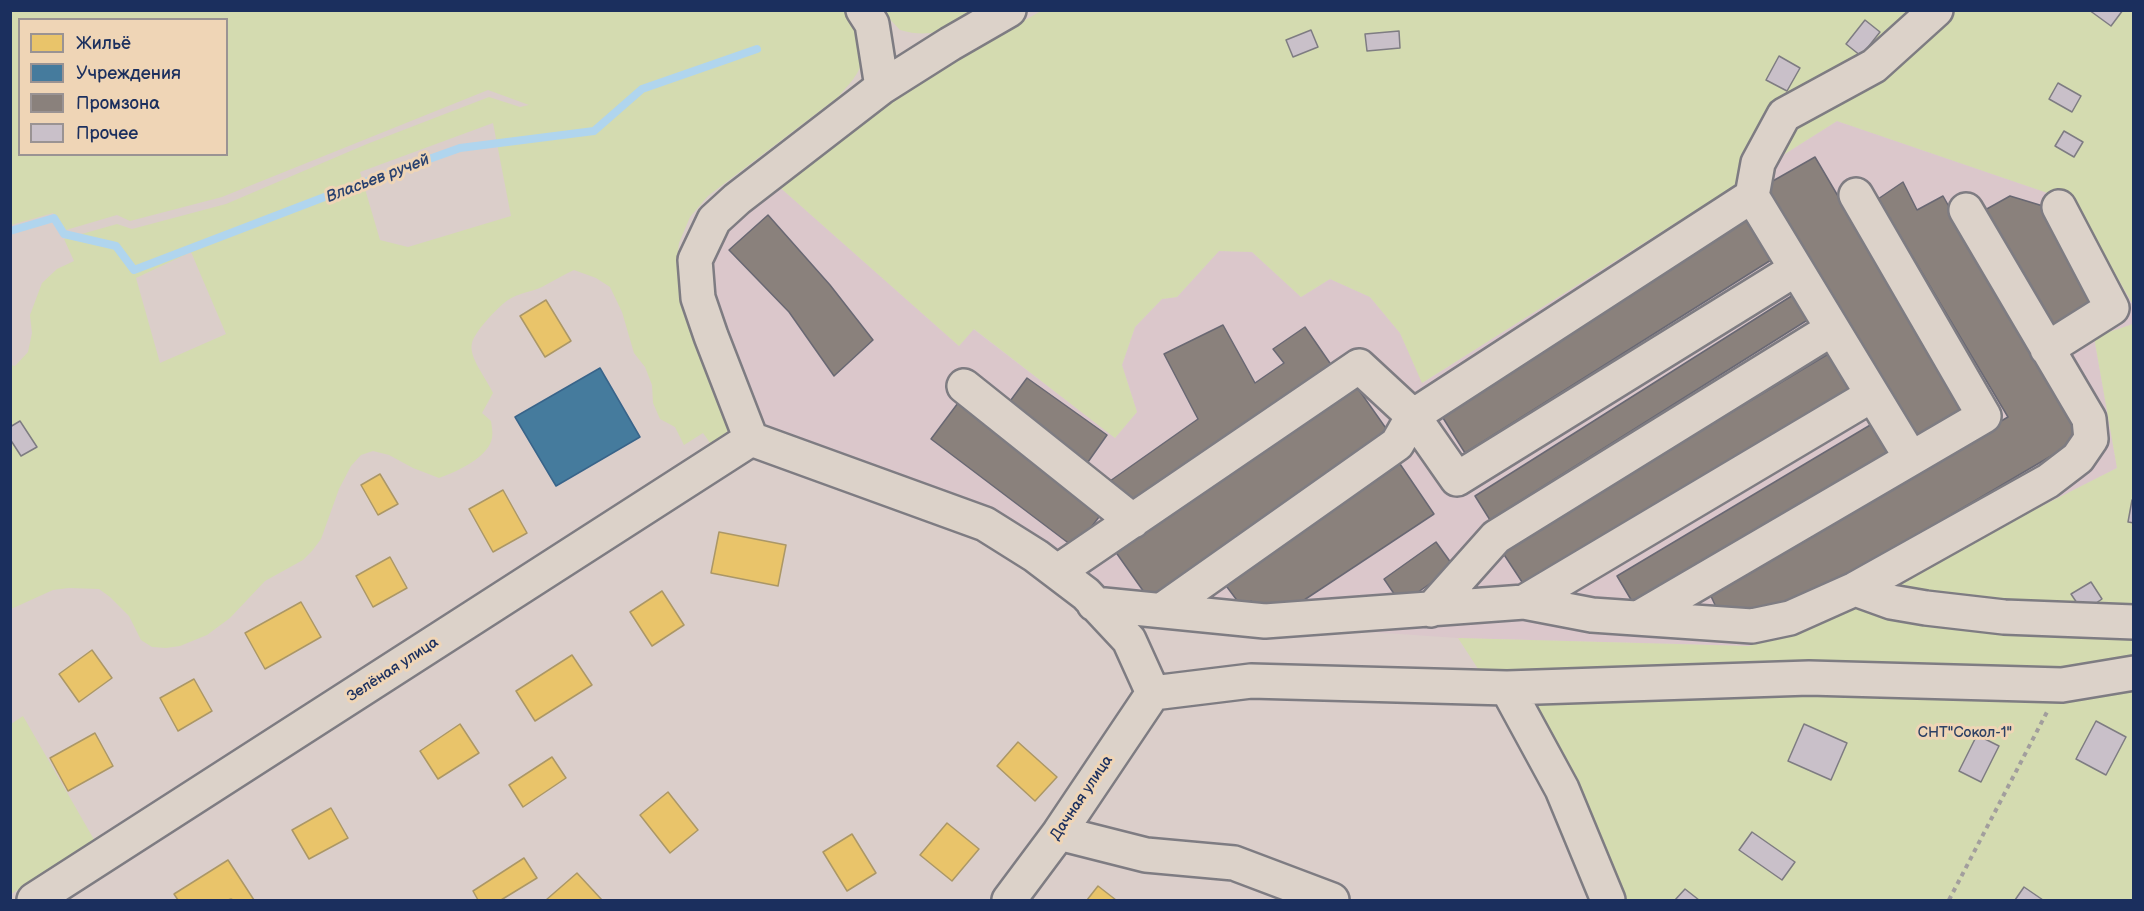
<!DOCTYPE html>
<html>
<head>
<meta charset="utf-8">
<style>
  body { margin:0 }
  #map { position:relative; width:2144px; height:911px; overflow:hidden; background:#dbceca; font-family:"Balsamiq Sans",sans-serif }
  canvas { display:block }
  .frame { position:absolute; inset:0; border:12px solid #1b2f5e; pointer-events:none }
  .legend { position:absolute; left:18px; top:18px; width:210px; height:138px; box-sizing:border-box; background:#efd5b6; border:2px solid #9a9393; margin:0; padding:8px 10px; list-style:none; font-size:18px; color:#1b2f5e }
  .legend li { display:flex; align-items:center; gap:12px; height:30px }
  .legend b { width:30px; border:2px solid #9a9393 }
</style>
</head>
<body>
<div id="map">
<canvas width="2144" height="911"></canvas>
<div class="frame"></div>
<ul class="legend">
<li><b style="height:16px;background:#e9c46a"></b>Жильё</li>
<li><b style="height:16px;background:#457b9d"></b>Учреждения</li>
<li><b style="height:16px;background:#8a817c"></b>Промзона</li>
<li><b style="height:16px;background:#c9c0c9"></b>Прочее</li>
</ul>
</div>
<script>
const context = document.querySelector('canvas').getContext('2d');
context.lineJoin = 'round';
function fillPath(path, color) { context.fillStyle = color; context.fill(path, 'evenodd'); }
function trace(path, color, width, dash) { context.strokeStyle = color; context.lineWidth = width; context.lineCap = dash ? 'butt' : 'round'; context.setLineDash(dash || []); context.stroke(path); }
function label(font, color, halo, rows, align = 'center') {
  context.font = font + ' "Balsamiq Sans",sans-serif'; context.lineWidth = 6; context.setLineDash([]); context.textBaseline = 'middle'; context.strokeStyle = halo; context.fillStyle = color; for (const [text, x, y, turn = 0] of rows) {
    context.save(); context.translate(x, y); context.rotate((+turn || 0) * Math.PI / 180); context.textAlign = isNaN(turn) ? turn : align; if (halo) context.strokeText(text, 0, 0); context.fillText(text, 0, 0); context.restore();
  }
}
const built = new Path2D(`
  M1837,121L2074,202L2133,305L2134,324L2094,337L2117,468L1888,584L1749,646L1458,638L1119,615L1098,593L760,431L720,331L705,257L727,220L775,183L959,346L973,329L1115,438L1137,412L1122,365L1135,327L1162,299L1177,297L1219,251L1252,252L1301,297L1330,279L1370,297L1400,333L1423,383Z`);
const green = new Path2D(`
  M11,11H851C866,54 872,61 838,97L708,196L690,217L679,243L677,260L678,280L687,315L731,423L723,440L713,447L703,433L684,445L675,427L660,419L653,403L652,385L645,367L634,353L622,312L610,287L596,278L574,270C563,275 553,281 542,287C531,292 518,293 508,300C498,307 475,331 472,343C468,357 487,379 493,393L482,413L491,421C492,429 494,436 490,444C482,460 456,472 439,478L413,468L389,455L373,451L361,455L351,466L339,489L321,539L312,551L303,560L265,581L230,618L207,635L180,646L166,648L152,647L141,640L129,616L110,597L99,589L69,588L53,590L11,609V365L15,366L28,352L32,333L30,315L42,283L57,269L74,261L64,239L117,224L132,229L226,204L367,144L489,97L520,107L529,105L488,90L222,197L130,221L117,215L66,230L53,213L11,225ZM20,20H226V154H20ZM493,123L511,216L408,247L380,240L360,172ZM191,252L226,334L160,363L136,278Z
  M882,11H983C954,27 934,40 900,30Z
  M1041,11H2133V305L2074,202L1837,121L1422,383L1400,333L1370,297L1330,279L1301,297L1252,252L1219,251L1177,297L1162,299L1135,327L1122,365L1137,412L1115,438L974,329L959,346L775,183L879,103Z
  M2133,324V900H1598L1558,792L1458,638L1749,646L1888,584L2117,468L2094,337Z
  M23,716L96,843L11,894V724Z`);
const homes = new Path2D(`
  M546,300L571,341L545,357L520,316Z
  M380,474L398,504L378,515L361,485Z
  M503,490L527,533L493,552L469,509Z
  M719,532L786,545L778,586L711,573Z
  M390,557L407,588L373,607L356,576Z
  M662,591L684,625L652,646L630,612Z
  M301,602L321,637L265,669L245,633Z
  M92,650L112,678L79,702L59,674Z
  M572,655L592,685L535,721L516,691Z
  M194,679L212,711L178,731L160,698Z
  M460,724L479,753L438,779L420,751Z
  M95,733L113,766L68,791L50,758Z
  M1018,742L1057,777L1035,801L997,766Z
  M552,757L566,778L523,807L509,785Z
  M668,792L698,830L670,853L640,815Z
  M331,808L348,838L309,859L292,830Z
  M947,823L979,849L952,881L920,855Z
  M852,834L876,873L847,891L823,852Z
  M524,858L537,878L501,900H478L473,891Z
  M228,860L254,900H233L231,899L228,900H178L174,894Z
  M577,873L602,900H546Z
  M1098,886L1116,900H1087Z`);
const public = new Path2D(`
  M600,368L640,437L556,486L515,417Z`);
const industry = new Path2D(`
  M1815,157L1965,412L1914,441L1764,186Z
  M1903,182L1917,210L1943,196L2080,439L1803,602L1748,619L1716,607L1709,592L2008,417L1878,199Z
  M2010,196L2043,206L2099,308L2054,333L1985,210Z
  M1752,212L1779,255L1465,453L1438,410Z
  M768,215L830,285L873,340L834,376L789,312L729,250Z
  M1801,290L1817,314L1490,520L1475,496Z
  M1223,325L1255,383L1284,363L1273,349L1305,327L1334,369L1128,508L1110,481L1198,419L1164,354Z
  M1830,353L1854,392L1526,588L1501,550Z
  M1027,378L1107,435L1088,462L1008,404Z
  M1354,383L1390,434L1151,602L1115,551Z
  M961,399L1106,508L1075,548L931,439Z
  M1882,418L1901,450L1636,608L1617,576Z
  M1400,464L1434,514L1289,610H1261L1251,601L1242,607L1224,583Z
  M1436,542L1454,567L1401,604L1384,579Z`);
const stream = new Path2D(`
  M10,231L54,218L64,234L116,246L134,270L348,188L460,148L594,131L642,89L757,49`);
const building = new Path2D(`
  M2089,10H2123L2111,26Z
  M1865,20L1880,32L1861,56L1846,44Z
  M1311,30L1318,47L1293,57L1286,40Z
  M1399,31L1400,48L1367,51L1365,34Z
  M1779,56L1800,68L1787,91L1766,80Z
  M2058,83L2081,96L2072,112L2049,99Z
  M2064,131L2083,142L2074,157L2055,146Z
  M20,421L37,447L21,456L10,439V427Z
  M2132,500H2134V523L2128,522Z
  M2091,582L2102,599L2083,612L2071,594Z
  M2096,721L2126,737L2106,775L2076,759Z
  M1804,724L1847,743L1831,780L1788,761Z
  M1977,735L1999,746L1981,782L1959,771Z
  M1752,832L1795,862L1782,880L1739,850Z
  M2024,887L2043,900H2015Z
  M1685,889L1699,900H1675Z`);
const path = new Path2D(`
  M1949,900L2047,712`);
const minor = new Path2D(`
  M863,10L872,24L882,87
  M1009,10L950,44L882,87L737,199L714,220L695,260L698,298L711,336L751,439L985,524L1036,556L1086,594L1129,640L1153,693
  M1752,196L1758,163L1784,115L1874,66L1936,10
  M2047,349L2112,308L2059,207
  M964,386L1133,521
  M1057,572L1359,366L1413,416L1457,479L1796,269
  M1855,589L1891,602L1926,608L2004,617L2134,622
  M1524,602L1872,395
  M1094,604L1265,621L1524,602L1592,615L1752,626L1790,618L1855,589L2048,481L2078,458L2091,439L2089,419L1966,210
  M1162,610L1397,444L1413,416L1752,196L1911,458
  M1431,610L1496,537L1832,329
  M1640,617L1984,416L1856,195
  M1507,688L1562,789L1608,900
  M1153,693L1251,681L1507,688L1809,678L2062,685L2134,673
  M1059,833L1146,855L1234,863L1332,900
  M34,900L751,439
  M1009,900L1059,833L1153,693`);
const streetNames = [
  ["Зелёная улица",393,670,-33],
  ["Дачная улица",1082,798,-56]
];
const parkNames = [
  ["СНТ\"Сокол-1\"",1965,733]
];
const waterNames = [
  ["Власьев ручей",378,179,-21]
];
fillPath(built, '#dbc7cb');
fillPath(green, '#d4dbb0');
fillPath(homes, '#e9c46a');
trace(homes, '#ab9766', 1.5);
fillPath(public, '#457b9d');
trace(public, '#38648a', 1.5);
fillPath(industry, '#8a817c');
trace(industry, '#696873', 1.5);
trace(stream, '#b0d5ee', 8);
fillPath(building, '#c9c0c9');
trace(building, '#7e7c82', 1.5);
trace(minor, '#7e7c82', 38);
trace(path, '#a29e9d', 4, [4.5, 4.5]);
trace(minor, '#dcd2c9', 33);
label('15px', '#1b2f5e', '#efd5b6', streetNames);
label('15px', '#2d4164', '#efd5b6', parkNames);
label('italic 16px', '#28406e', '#efd5b6', waterNames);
</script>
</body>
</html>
